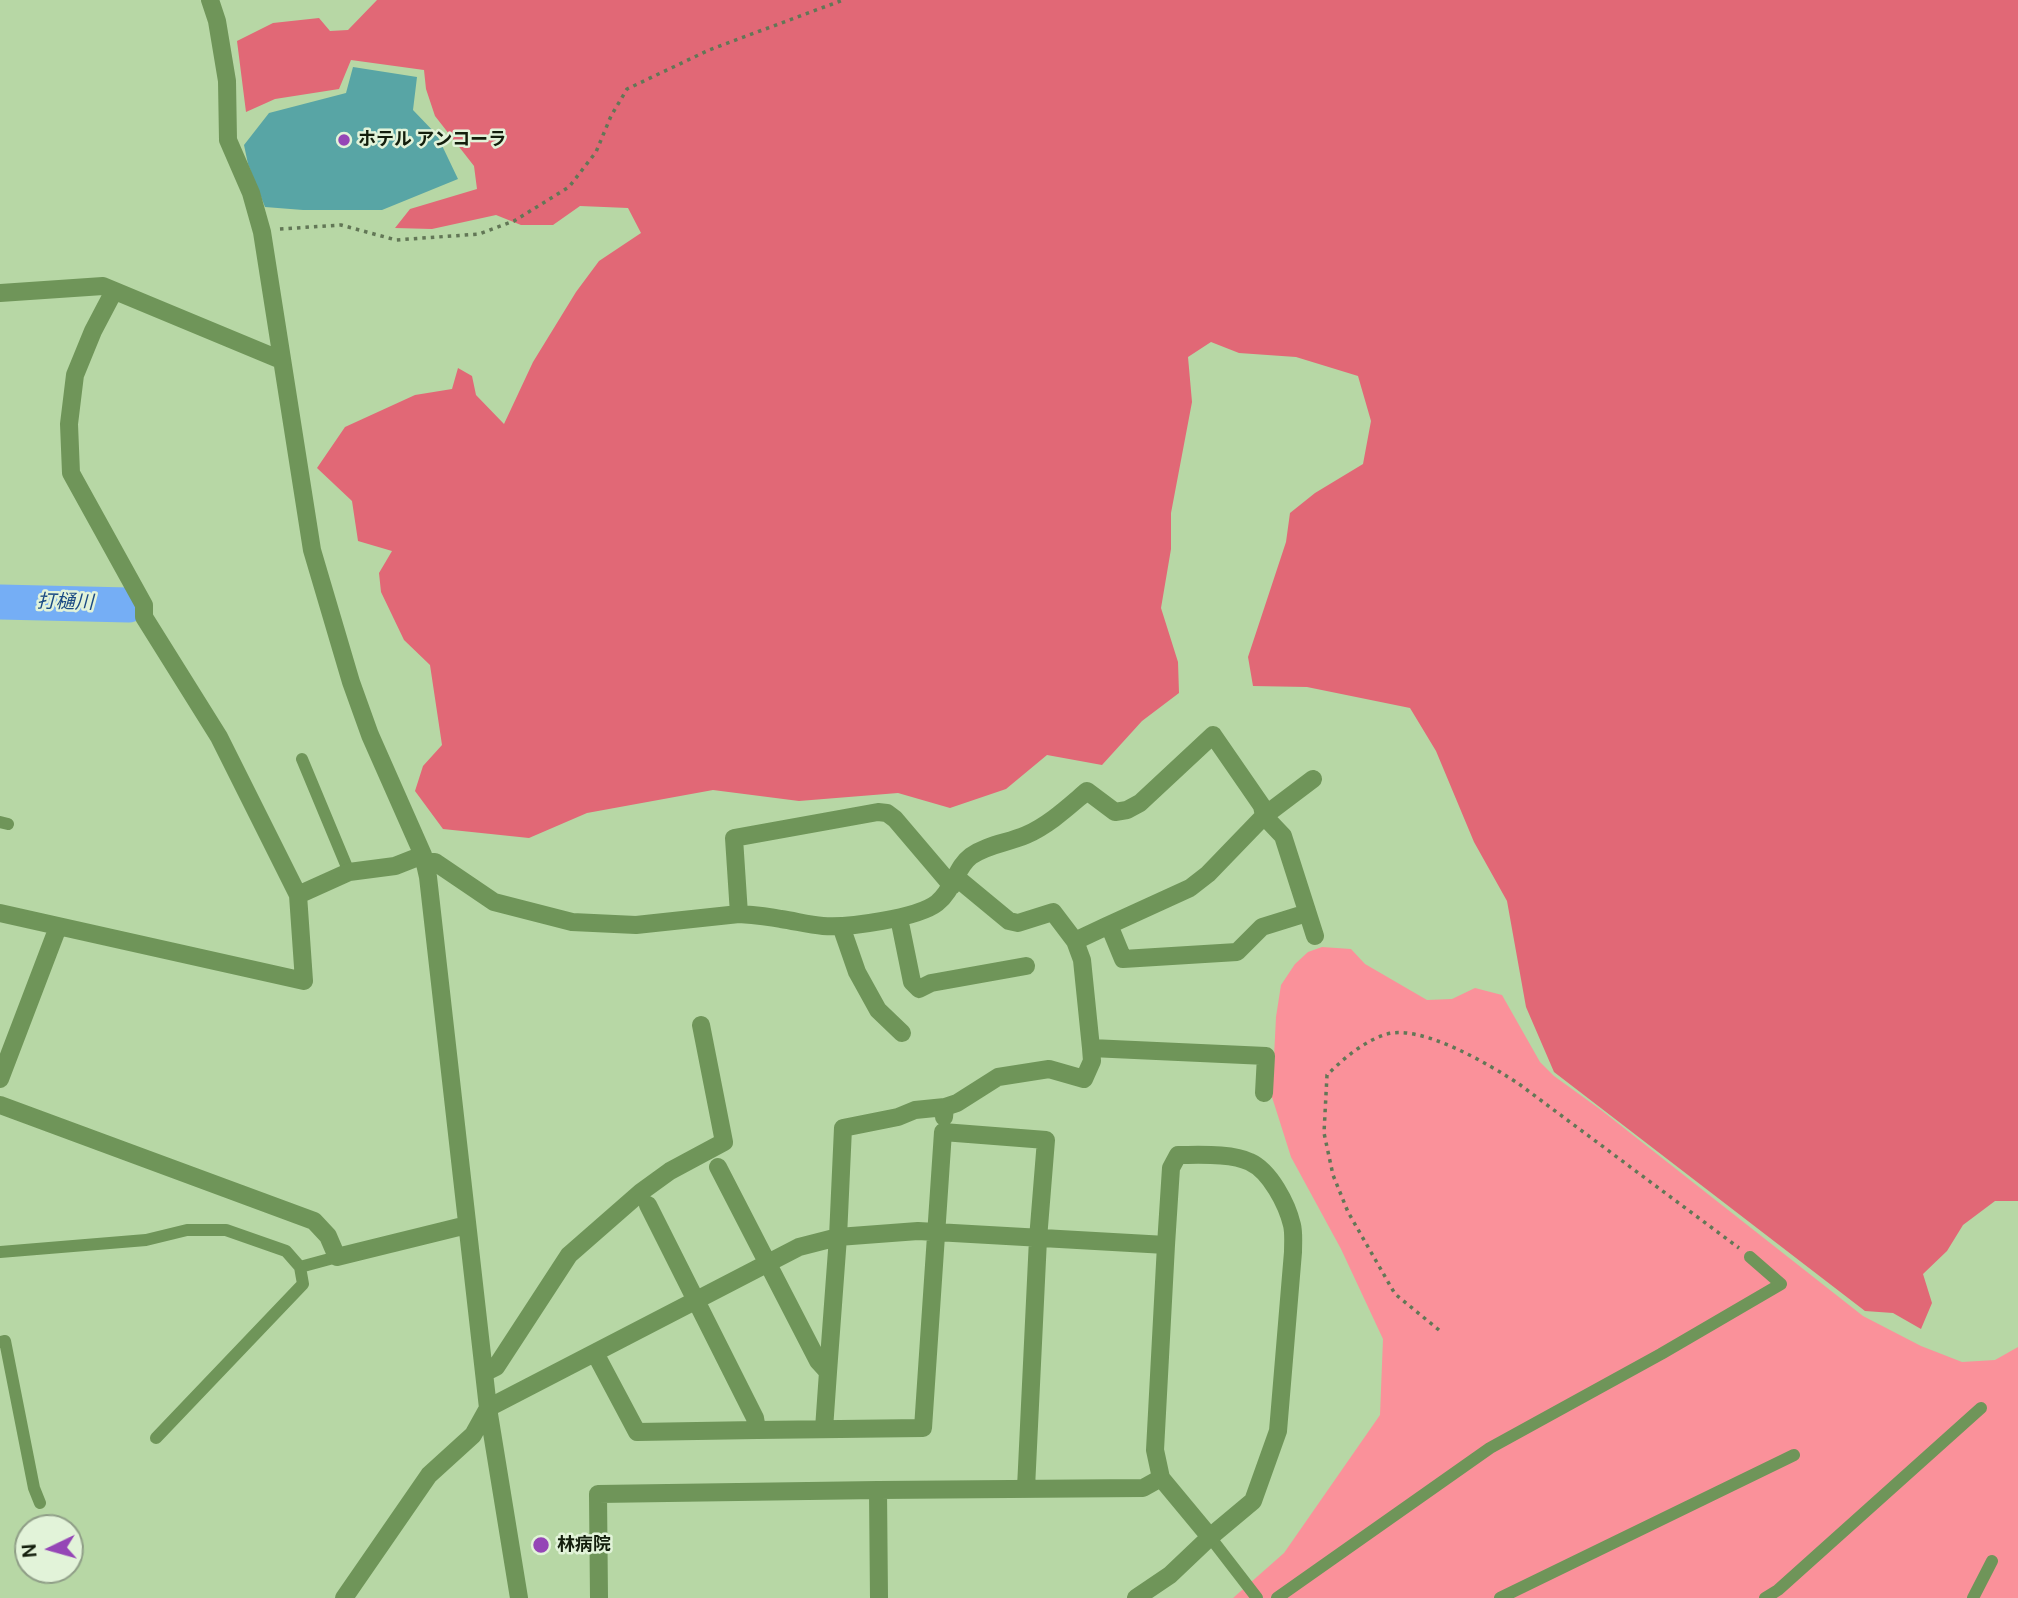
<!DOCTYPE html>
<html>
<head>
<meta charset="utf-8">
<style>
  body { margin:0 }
  #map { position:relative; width:2018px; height:1598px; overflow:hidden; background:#b7d7a5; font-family:"DM Sans",sans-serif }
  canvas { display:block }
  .north { position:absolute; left:14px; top:1514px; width:70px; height:70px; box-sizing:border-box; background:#e2f3d9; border:2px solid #8f9e87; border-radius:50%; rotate:265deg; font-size:19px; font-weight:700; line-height:28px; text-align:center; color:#131e0c }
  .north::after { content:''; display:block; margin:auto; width:24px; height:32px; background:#9546b6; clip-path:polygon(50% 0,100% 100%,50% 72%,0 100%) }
</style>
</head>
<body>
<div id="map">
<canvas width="2018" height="1598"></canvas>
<div class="north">N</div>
</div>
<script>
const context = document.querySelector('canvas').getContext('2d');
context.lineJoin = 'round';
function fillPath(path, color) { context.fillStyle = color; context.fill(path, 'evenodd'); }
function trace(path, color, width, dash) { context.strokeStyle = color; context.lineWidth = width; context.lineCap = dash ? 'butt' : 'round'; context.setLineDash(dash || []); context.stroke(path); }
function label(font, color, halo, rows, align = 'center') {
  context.font = font + ' "DM Sans","Noto Sans JP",sans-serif'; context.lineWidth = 5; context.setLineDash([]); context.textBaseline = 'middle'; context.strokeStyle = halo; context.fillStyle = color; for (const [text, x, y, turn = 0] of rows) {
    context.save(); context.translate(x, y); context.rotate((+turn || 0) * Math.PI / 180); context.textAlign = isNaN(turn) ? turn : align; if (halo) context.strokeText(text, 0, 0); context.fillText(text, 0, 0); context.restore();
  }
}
const green = new Path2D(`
  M1322,947L1351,949L1365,964L1427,1000L1452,999L1475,988L1502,995L1540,1062L1554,1076L1601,1110L1863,1316L1921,1346L1962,1362L1995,1360L2018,1347V1598H1233L1284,1553L1380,1415L1383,1339L1341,1249L1291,1157L1272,1097L1276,1017L1281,985L1295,964L1308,952Z`);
const forest = new Path2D(`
  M377,0H2018V1201H1995L1963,1225L1947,1251L1923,1274L1932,1303L1921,1329L1893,1313L1865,1311L1554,1072L1526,1007L1507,901L1474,842L1436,751L1410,708L1307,687L1253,686L1248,657L1286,542L1290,513L1315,493L1363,464L1371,421L1358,376L1296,357L1239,353L1211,342L1188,357L1192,402L1171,513V549L1161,608L1178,662L1179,693L1142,721L1102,765L1047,755L1006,789L950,808L898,793L799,801L713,790L587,813L529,838L443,829L415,791L423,766L442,745L430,665L404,640L381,592L379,573L392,551L358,541L352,501L317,468L345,427L415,395L452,389L458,368L472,376L476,395L504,424L533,362L576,292L599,261L641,233L628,208L580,206L553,225H521L496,215L432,229L395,228L410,209L477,189L474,166L435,116L426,89L424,70L351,60L339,89L275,99L246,112L237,41L273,23L319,18L330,31L348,30Z`);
const river = new Path2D(`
  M0,602L129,605`);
const building = new Path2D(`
  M353,67L417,77L413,110L437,135L458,179L382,210H303L265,207L248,164L244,145L269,113L346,93Z`);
const path = new Path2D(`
  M280,229L341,225L396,240L479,234L514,221L569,187L596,152L611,116L627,89L709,50L843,0
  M1439,1330L1395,1294L1348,1212L1333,1175L1324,1133L1327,1075C1343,1059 1363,1042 1384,1035C1419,1022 1490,1065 1519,1084L1739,1248`);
const lane = new Path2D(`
  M302,759L349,872
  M0,822L8,824
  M0,1252L146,1240L187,1230H226L286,1251L300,1267L303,1284L156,1438
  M300,1267L337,1257
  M0,1342L5,1341L34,1488L40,1503
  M1210,1537L1257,1598
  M1277,1598L1490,1448L1661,1354L1781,1284L1750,1257
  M1500,1598L1794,1455
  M1765,1598L1778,1590L1981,1408
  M1973,1598L1992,1561`);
const street = new Path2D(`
  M210,0L217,21L227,81L228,140L251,193L262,232L312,550L351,682L370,735L423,855L428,877L488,1408L519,1598
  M0,293L103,286L281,360
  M424,862H435L494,902L572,922L636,925L739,914L734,838L878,812L887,813L895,819L952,886
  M957,878L1009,921L1018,923L1053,912L1075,941
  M298,895L349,872L395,866L423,855
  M0,913L304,981L298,895L219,737L144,617V605L71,473L69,424L75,375L93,331L114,291
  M739,914C753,915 767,916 781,919C795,921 809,925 823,926C848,928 918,918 937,903C954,889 956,867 971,856C988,844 1008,843 1026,835C1049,825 1068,807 1087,791L1115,812L1127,810L1140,803L1213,735L1262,806L1264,816L1283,836L1315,936
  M899,918L912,982L919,989L931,983L1026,966
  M1109,925L1190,888L1208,874L1264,816L1313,779
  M841,926L857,972L878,1010L902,1033
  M0,1079L58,927
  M1264,1093L1266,1056L1091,1048L1082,960L1075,941L1109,925L1123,959L1237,952L1262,927L1307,913
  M0,1105L314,1221L328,1236L337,1257L467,1225
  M945,1107L915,1110L898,1117L843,1128L838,1237L918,1231L1166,1245L1171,1168L1178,1155C1199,1155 1232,1153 1250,1162C1270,1171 1287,1204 1292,1225C1294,1233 1293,1243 1293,1252L1278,1431L1253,1501L1210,1537
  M944,1117L945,1107L957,1103L998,1077L1049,1069L1084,1079L1092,1061L1091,1048
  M718,1167L818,1361L828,1372L824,1429
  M595,1353L637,1432L757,1430L755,1418L648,1205
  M484,1373L496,1367L569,1255L641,1192L670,1171L724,1142L701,1025
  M757,1430L923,1428L943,1132L1046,1140L1038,1239L1026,1488
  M878,1490L1143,1488L1161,1478L1155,1450L1166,1245
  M344,1598L429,1475L473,1435L488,1408L799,1247L838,1237L828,1372
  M599,1598L598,1494L878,1490L879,1598
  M1136,1598L1170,1575L1210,1537L1161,1478`);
const markers = [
  [344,140,7,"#9546b6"],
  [541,1545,9,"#9546b6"]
];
const poiNames = [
  ["ホテル アンコーラ",358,140],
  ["林病院",557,1545]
];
const waterNames = [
  ["打樋川",65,603,1]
];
fillPath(green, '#fa919a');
fillPath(forest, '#e16876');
trace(river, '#75aef5', 35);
fillPath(building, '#58a5a5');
trace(path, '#627756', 3.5, [3.5, 5]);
trace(lane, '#6f9559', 12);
trace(street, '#6f9559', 18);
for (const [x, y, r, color] of markers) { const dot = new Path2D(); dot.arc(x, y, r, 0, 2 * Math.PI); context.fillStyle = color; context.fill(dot); trace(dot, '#e2f3d9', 2.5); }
label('bold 18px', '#131e0c', '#e2f3d9', poiNames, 'left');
label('italic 19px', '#1a4a83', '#e2f3d9', waterNames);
</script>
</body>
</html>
